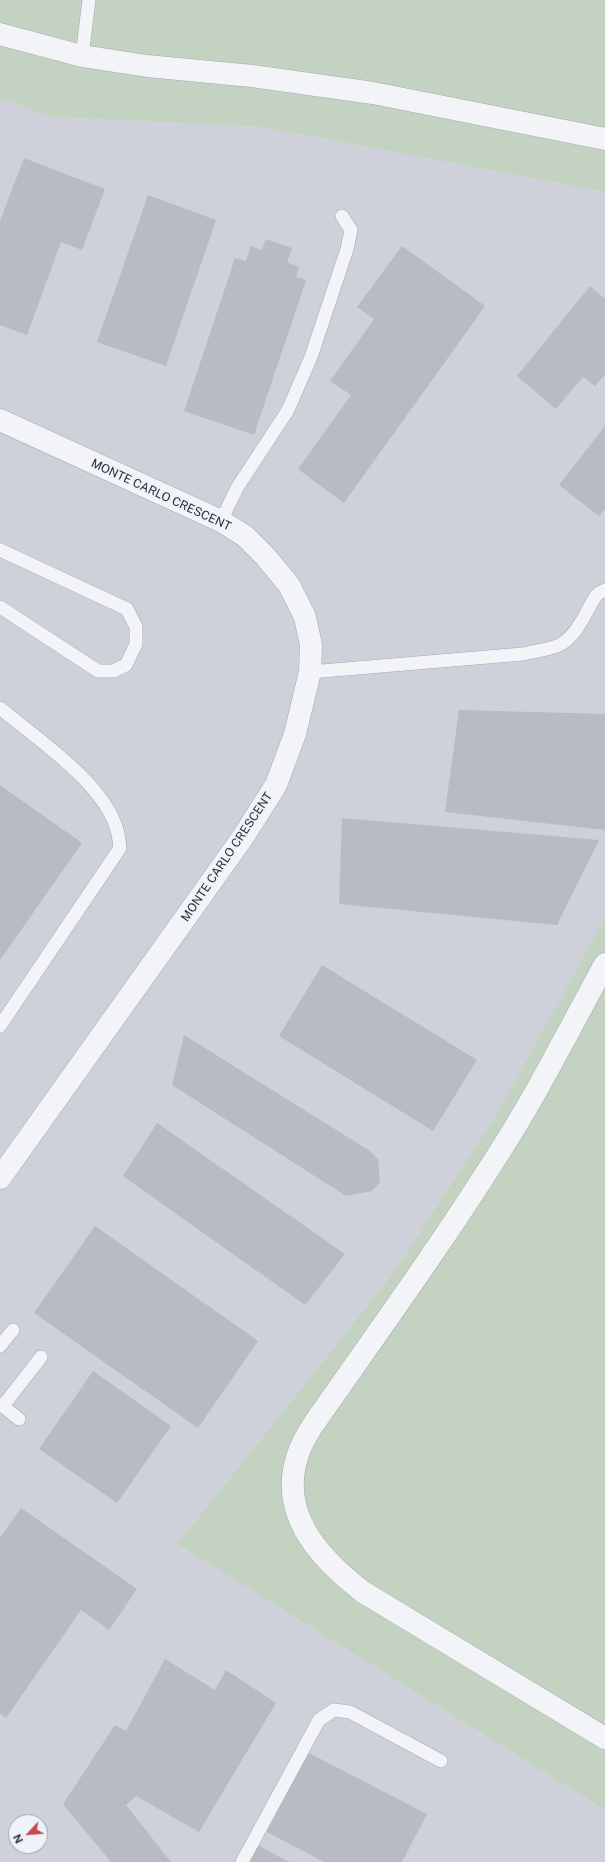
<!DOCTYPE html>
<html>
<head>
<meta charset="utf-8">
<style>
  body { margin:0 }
  #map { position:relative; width:605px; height:1862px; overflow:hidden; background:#e0e2e8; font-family:"Public Sans",sans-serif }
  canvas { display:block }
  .north { position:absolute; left:8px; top:1814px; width:40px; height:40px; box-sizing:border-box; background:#eff2f6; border:1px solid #a0a4ad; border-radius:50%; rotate:244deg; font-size:11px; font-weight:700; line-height:16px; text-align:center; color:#292f3f }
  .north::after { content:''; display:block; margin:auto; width:14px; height:18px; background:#ca4851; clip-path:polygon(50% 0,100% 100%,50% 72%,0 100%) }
</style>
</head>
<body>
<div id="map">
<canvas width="605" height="1862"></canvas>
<div class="north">N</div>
</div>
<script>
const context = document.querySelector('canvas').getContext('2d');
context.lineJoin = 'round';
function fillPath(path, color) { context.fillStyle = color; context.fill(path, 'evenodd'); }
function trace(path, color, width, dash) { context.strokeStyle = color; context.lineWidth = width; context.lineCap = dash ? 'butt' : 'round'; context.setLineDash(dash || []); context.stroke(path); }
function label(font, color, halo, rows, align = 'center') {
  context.font = font + ' "Public Sans",sans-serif'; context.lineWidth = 3.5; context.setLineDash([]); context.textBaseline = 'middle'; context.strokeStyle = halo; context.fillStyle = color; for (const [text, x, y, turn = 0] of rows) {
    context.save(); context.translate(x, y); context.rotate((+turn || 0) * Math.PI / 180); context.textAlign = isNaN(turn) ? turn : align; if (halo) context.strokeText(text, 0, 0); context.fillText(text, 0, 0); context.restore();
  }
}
const built = new Path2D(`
  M0,98L50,117L261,127L605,192V917L496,1115L393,1273L177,1544L605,1810V1862H0ZM16,1822H40V1846H16Z`);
const green = new Path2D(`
  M0,0H605V192L261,127L50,117L0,98Z
  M605,917V1810L177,1544L393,1273L496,1115Z`);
const building = new Path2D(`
  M24,158L105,189L82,250L61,242L27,335L0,325V221Z
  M148,195L216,220L166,366L97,342Z
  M266,239L292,248L287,262L299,267L296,277L306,280L254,435L184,411L235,258L246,261L251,246L262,250Z
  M402,246L485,306L344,503L298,469L351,395L330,381L374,319L357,307Z
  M590,286L605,299V374L595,386L583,377L556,409L517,376Z
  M605,426V508L599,516L559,485Z
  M459,710L605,714V830L445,812Z
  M0,785L82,843L0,960Z
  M342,818L599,840L557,925L339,904Z
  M322,965L477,1060L433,1131L279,1036Z
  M184,1035L370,1151L378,1159L380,1182L372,1191L346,1196L172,1085Z
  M157,1123L345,1254L305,1305L123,1176Z
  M95,1226L258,1341L198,1428L34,1313Z
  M93,1371L171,1426L117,1503L39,1449Z
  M21,1508L137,1589L109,1630L81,1610L6,1718L0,1713V1538Z
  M165,1659L215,1690L226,1670L276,1703L199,1832L136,1796L126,1805L171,1862H111L63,1804L115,1725L126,1731Z
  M307,1752L427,1814L402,1862H324L267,1832Z
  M258,1845L289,1862H249Z`);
const lane = new Path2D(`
  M82,56L89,0
  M221,521L237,488L288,410L311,357L347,249L351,230L342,216
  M0,550L127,609L136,627V644L126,665L113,671H98L0,607
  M310,672L523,654C534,651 547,650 557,646C576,638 585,614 595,597L599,593L605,590
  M0,708C37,739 104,783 117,830C119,836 119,842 120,848L0,1026
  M0,1346L13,1330
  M0,1404L19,1419
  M3,1406L41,1357
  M242,1862L319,1720L334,1710L350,1712L441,1761`);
const street = new Path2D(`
  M0,34L82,56L147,66L252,76L373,93L605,139
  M0,420L221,521L245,536L265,556L289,585L305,617L311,645L310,672L295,734L276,785L243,837L0,1178
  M605,964C570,1028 537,1094 497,1156C439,1248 375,1336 313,1425C308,1433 303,1441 300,1449C275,1511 318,1557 363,1592L605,1738`);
const streetNames = [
  ["MONTE CARLO CRESCENT",161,495,25],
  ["MONTE CARLO CRESCENT",227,857,-56]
];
fillPath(built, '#ced1da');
fillPath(green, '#c4d2c1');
fillPath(building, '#b7bbc5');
trace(lane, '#a5a9b2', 14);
trace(street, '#a5a9b2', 23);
trace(lane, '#f2f4f7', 13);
trace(street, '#f2f4f7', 22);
label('12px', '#292f3f', '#eff2f6', streetNames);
</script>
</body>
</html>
